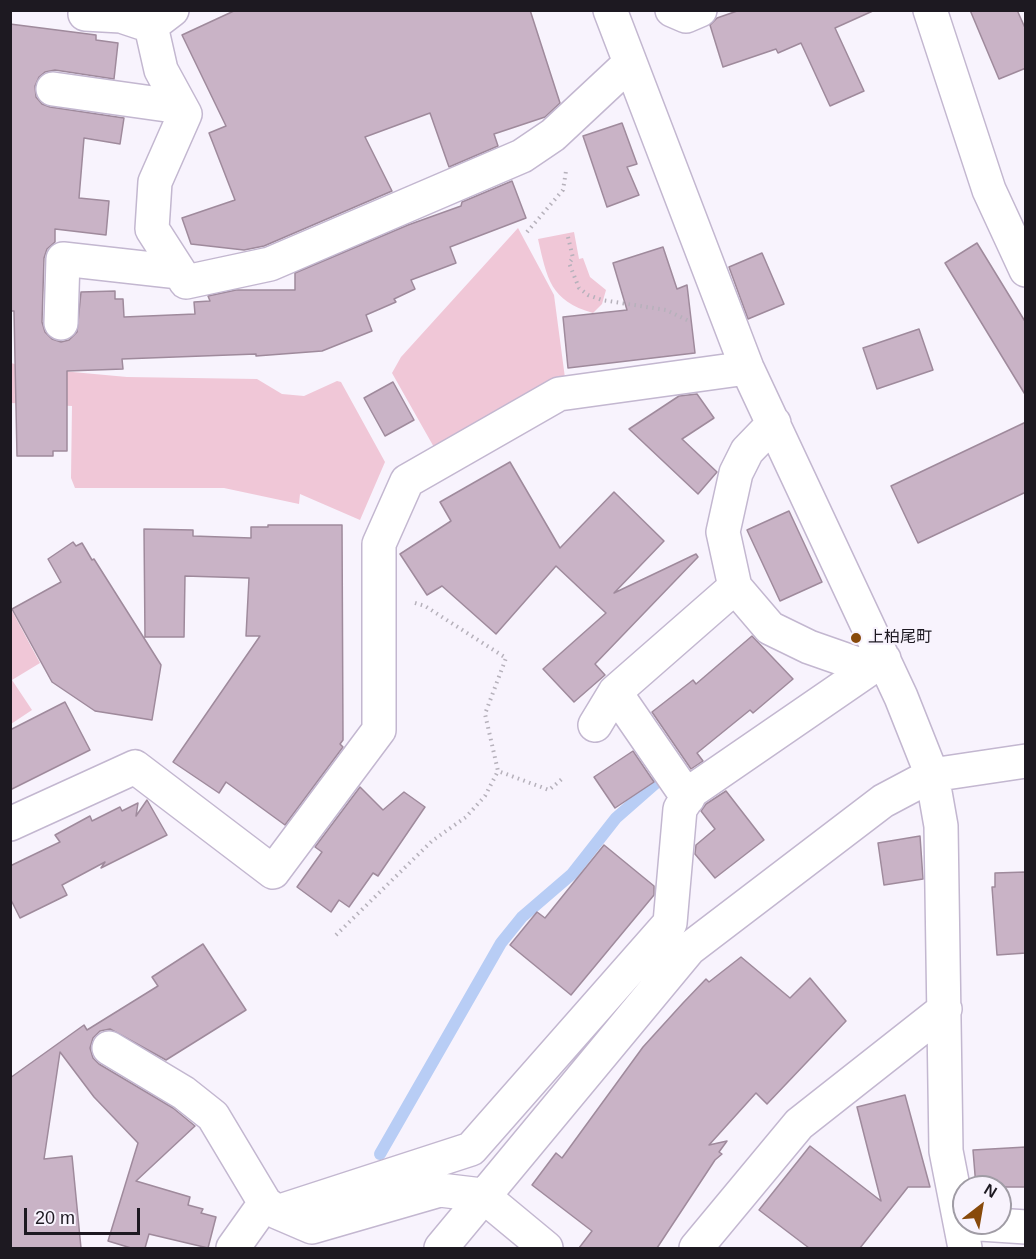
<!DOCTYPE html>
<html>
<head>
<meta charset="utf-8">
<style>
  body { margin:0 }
  #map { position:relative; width:1036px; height:1259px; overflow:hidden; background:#f8f3fd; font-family:Arial,sans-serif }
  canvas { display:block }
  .frame { position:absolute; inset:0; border:12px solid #1d1921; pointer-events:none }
  .north { position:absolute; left:952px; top:1175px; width:60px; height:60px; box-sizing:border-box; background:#f8f3fd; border:2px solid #a09ca5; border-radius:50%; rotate:31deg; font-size:16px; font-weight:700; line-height:24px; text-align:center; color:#1d1921 }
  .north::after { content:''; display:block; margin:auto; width:21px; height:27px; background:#884a0b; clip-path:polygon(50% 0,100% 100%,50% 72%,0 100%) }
  .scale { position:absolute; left:24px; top:1208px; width:116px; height:27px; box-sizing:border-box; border:3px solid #1d1921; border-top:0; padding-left:8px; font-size:18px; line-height:21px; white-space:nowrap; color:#1d1921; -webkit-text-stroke:4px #f8f3fd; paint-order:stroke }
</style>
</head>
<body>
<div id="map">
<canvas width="1036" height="1259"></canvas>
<div class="frame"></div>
<div class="north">N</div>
<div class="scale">20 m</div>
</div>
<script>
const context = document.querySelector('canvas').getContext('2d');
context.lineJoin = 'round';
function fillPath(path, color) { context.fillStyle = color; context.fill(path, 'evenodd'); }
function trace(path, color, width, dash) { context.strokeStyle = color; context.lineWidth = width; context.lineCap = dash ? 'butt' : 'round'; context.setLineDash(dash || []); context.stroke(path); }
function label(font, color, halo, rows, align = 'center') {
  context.font = font + ' Arial,"Noto Sans JP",sans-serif'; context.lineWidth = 4.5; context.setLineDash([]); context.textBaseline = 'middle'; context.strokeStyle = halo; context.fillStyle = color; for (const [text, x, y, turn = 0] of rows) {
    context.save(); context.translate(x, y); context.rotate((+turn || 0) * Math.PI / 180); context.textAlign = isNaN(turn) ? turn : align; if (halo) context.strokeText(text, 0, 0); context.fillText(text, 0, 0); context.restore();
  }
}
const green = new Path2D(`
  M518,228L554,295L565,378L547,381L435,449L392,373L401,357Z
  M574,232L579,259L583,258L590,277L606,290L602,304L593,313C550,301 547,278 538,239Z
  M11,363L29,368L127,377L257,379L282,394L304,396L337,381L341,382L385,462L360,520L300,494L299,504L224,488H75L71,478L72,406L11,403Z
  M11,609L40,663L12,680L32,710L11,724Z`);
const stream = new Path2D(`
  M380,1154L501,943L522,917L572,874L616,818L657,782`);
const building = new Path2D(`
  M236,10H530L560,103L545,117L494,134L498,146L449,167L430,113L365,137L392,191L264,246L244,250L191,244L182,218L235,200L209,133L226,126L182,35Z
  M740,10H875L835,28L864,91L830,106L801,43L778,53L776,49L723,67L710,25L717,18Z
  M970,10H1017L1026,30V68L999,79Z
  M10,24L96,35V40L118,43L114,79L55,70L45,72L39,77L35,86L36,97L42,104L50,107L124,118L120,144L84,138L79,198L109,201L106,235L55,229V242L47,249L44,258L42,322L45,332L52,339L61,342L69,340L77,332L81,292L115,291V299H123L124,317L195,314L194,302L210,301L208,296L236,290H295V273L408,225L461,206L462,202L512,181L526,218L450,247L456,263L411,280L415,289L394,299L396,302L366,315L372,331L322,351L256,356V354L122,359L123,369L67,371V451H53V456H17L14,311H10Z
  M622,123L637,164L627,167L639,195L607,207L583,136Z
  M977,243L1026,323V396L945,263Z
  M663,247L677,289L687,285L695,353L568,368L563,317L627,310L613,263Z
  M762,253L784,304L748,319L729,267Z
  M919,329L933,370L877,389L863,348Z
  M393,382L414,420L385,436L364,398Z
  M697,394L714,418L682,439L717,472L698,494L629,429L679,396Z
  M1026,422V492L918,543L891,486Z
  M510,462L560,548L614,492L664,541L614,593L696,554L698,557L595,664L605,675L574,702L543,669L606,613L556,566L496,634L442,586L427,595L400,554L451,521L440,502Z
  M789,511L822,582L780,601L747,530Z
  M268,525H342L343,740L340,744L343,747L285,825L226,782L219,793L173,762L260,636H246L249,578L185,576L184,637H145L144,529L193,530V536L251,538V527H268Z
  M73,542L76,546L82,543L92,560L94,559L161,665L152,720L95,711L52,682L12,609L61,582L48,559Z
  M752,636L793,679L753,713L750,710L697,753L703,761L691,769L652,712L693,680L696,684Z
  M65,702L90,750L10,790V730Z
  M633,751L654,782L615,808L594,777Z
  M360,787L383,810L404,792L425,807L378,876L373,873L349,907L339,900L331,912L297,887L322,852L315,847Z
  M726,791L764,840L715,878L695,854L696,845L715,829L701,811L706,804Z
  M147,800L167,835L101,868L105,862L62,885L67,895L20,918L10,898V866L60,842L55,835L90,816L92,821L120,807L122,811L138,803L136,816Z
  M920,836L923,879L884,885L878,843Z
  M604,845L654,886V895L571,995L510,945L537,912L545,918Z
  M1026,872V953L997,955L992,887H995V873Z
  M203,944L246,1010L166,1060L110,1029L100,1031L93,1038L90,1048L93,1058L99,1064L173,1108L195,1126L136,1181L190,1197L188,1205L203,1209L201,1213L216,1217L208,1248L149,1234L145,1248H131L108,1241L138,1143L94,1097L60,1052L44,1159L72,1156L81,1248H10V1078L84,1025L87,1030L158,986L152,977Z
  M741,957L790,998L810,978L846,1021L767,1104L756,1093L709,1145L727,1141L719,1152L722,1154L715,1160L657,1248H579L592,1231L532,1185L556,1153L562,1158L643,1047L683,1003L706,979L709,982Z
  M905,1095L930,1187H908L860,1248H809L759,1210L810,1146L881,1201L857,1107Z
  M1026,1147V1187H976L973,1150Z`);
const path = new Path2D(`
  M527,232L563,190L566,171
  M568,237L573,258L569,263L579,288L588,295L602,300L666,310L689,321
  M415,603L425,606L506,658L485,714L498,771L549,790L562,779
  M336,935L432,841L466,817L485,796L498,771`);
const minor = new Path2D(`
  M172,10L151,26L161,70L185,114L155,182L152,229L186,282L270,264L522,156L553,135L629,64
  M610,10L747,368L901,697L932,775L941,826L946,1151L965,1248
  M672,10L686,16L700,10
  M930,10L989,190L1026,270
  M85,14L121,16L151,26
  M53,89L181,107
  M61,323L63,259L179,272
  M774,423L747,451L736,473L723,532L735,587L770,628L809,647L869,668
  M595,725L615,692
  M688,798L615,692L735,587
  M10,824L135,767L273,872L379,730V544L407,481L559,394L747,368
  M109,1048L184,1093L213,1116L265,1203
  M277,1212L471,1149L670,923L680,809L692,791L884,659
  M965,1223L1026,1227
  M233,1248L265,1203L277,1212L312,1227L440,1190L482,1195L546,1248
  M441,1248L689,949L883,801L932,775L1026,761
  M696,1248L799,1124L945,1009`);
const markers = [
  [856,638,6,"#884a0b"]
];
const poiNames = [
  ["上柏尾町",868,638]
];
fillPath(green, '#f0c7d7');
trace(stream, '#b8cdf5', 12);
fillPath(building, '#c9b3c6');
trace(building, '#9f8a9c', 1.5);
trace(minor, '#c3b7d0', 36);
trace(path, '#b6b1bb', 4, [1.5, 4.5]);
trace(minor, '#fff', 33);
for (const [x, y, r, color] of markers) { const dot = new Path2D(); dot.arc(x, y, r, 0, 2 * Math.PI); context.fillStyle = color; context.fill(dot); trace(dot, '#f8f3fd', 2); }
label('16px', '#1d1921', '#f8f3fd', poiNames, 'left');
</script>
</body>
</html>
